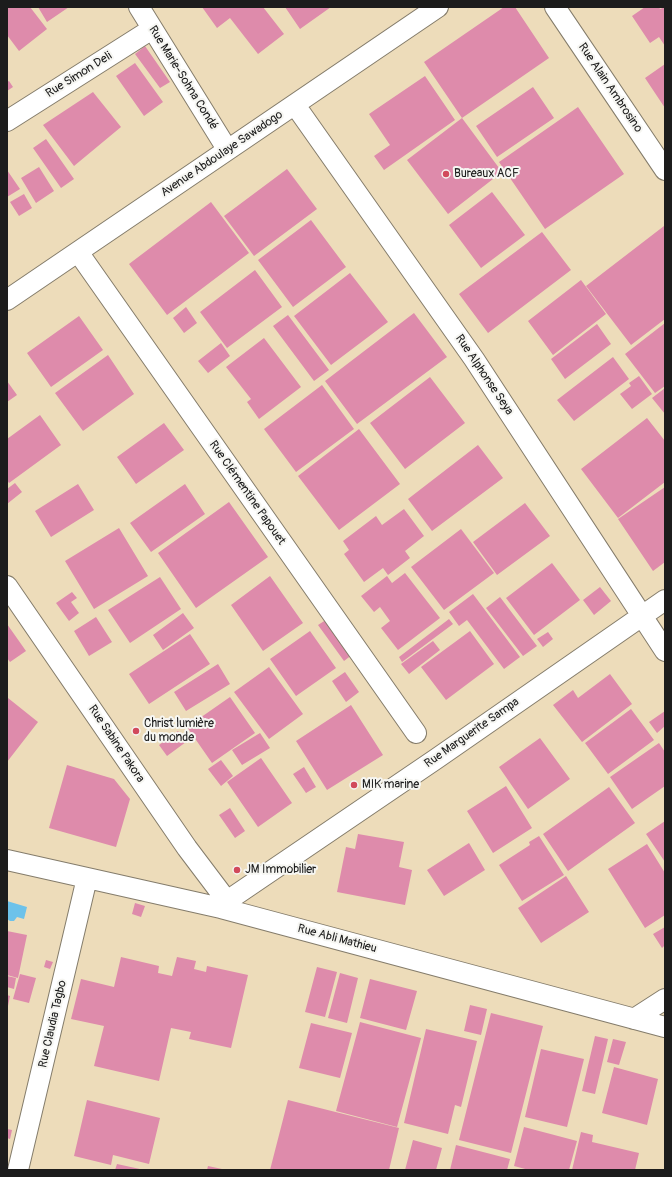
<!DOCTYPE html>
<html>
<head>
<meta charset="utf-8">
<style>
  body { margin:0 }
  #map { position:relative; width:672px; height:1177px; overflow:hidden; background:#eddcba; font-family:Pangolin,sans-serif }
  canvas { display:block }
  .frame { position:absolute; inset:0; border:8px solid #1c1c1c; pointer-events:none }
</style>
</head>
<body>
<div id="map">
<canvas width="672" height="1177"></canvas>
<div class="frame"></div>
</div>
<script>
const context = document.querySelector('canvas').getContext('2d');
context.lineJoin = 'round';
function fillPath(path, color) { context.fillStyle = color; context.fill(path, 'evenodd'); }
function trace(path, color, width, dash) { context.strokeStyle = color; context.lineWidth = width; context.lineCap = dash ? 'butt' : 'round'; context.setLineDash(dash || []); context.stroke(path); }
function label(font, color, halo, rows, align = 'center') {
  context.font = font + ' Pangolin,sans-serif'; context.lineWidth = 4; context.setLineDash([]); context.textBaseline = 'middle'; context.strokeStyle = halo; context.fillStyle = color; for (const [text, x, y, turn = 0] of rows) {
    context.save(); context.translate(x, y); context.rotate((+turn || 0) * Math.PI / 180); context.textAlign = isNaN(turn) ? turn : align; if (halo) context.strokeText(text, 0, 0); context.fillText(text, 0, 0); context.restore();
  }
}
const water = new Path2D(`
  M7,901L27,907L24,919L17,917L14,921H10L7,919Z`);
const building = new Path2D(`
  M7,7H30L47,29L19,51L7,35Z
  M38,7H69L47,22Z
  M202,7H263L284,34L258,54L230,18L217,28Z
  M285,7H331L300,29Z
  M504,7H515L549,58L462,118L424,62Z
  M645,7H659L660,9L665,7V46L659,37L650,43L632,16Z
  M145,46L170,82L160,88L135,54Z
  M135,63L163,102L144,116L116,76Z
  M665,64V108L645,78Z
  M425,76L455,120L384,170L374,156L390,145L369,114Z
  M9,81L13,87L7,91V82Z
  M533,87L554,118L497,157L476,126Z
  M93,92L121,127L74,166L43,125Z
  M578,107L624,174L545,229L499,162Z
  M462,118L502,172L448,214L407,160Z
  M46,139L74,179L61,188L33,148Z
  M39,167L54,191L36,203L21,178Z
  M287,169L317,209L254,256L224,216Z
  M7,170L20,189L7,197Z
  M492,192L525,235L481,268L449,225Z
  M24,194L32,208L19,216L10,202Z
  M211,202L249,253L167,315L129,264Z
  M311,220L346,267L293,307L258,260Z
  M664,226L665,319L631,345L586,286Z
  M542,232L571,270L488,333L459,294Z
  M255,270L282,307L227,348L200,312Z
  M350,273L388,322L331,365L294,316Z
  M581,280L606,314L553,355L528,321Z
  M186,307L197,323L184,333L173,318Z
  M414,313L447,357L357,424L325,381Z
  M288,315L329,370L314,381L273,326Z
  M79,316L103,350L51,387L27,353Z
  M665,323V386L655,393L625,354Z
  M597,324L611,344L565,379L551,359Z
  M264,338L301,387L259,419L247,402L251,399L226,367Z
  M221,343L230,356L208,373L198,361Z
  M108,355L134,394L83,431L55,393Z
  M613,357L629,379L574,421L557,400Z
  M639,376L652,394L632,409L620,394L631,386L629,383Z
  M430,377L465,423L405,469L370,423Z
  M7,381L17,395L7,402Z
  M322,385L354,429L296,472L264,429Z
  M665,388V414L652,398Z
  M40,415L61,445L9,483L7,480V439Z
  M647,418L665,441V482L618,518L581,469Z
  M164,423L184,450L136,484L117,457Z
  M359,429L400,484L339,530L298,476Z
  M478,445L503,478L432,531L408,499Z
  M15,483L22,492L7,504V489Z
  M78,484L94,510L51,537L35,511Z
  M185,484L205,514L151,552L130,523Z
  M665,487V562L653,571L618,519Z
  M229,502L268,557L196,608L158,553Z
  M525,503L550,536L497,575L473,542Z
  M404,509L424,536L405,551L410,558L388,575L383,568L364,582L344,554L349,550L343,541L376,516L382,525Z
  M119,528L148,576L94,609L65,561Z
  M461,529L494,573L444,610L411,567Z
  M552,563L580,600L534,635L506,598Z
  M405,573L440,618L398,650L381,628L390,621L380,607L374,612L361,596L387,576L392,583Z
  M270,576L303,623L263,651L231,605Z
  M160,577L181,609L130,643L108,610Z
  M600,587L611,601L594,615L583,600Z
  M72,592L77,598L71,602L79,613L69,621L56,603Z
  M473,594L520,657L504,669L467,620L459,626L449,612Z
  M500,597L537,646L523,656L486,608Z
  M183,613L194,628L163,650L153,635Z
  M332,616L357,651L344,661L318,625Z
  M96,617L112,642L89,656L74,631Z
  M449,619L453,624L402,662L399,657Z
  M7,624L26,651L10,662L7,658Z
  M310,631L336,668L296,696L270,659Z
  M470,631L494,664L446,700L421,667Z
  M548,632L553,639L543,647L537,639Z
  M190,634L210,664L149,704L129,674Z
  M433,641L440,650L409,674L401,664Z
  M218,664L230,684L186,711L174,692Z
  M269,667L303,714L269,739L234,692Z
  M345,672L359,692L346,702L332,681Z
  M610,674L632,704L582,742L553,705L573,690L578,698Z
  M230,697L255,733L212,763L187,727Z
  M8,698L38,722L7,762V700Z
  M351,705L383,755L327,790L296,741Z
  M631,709L654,740L608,774L585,743Z
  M665,711V726L657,733L649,722Z
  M178,731L186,742L167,756L159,745Z
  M260,733L270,748L242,765L232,750Z
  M540,738L570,779L528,809L499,767Z
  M659,743L665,752V786L632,809L610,777Z
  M261,758L292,803L258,827L227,782Z
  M221,760L233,776L221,786L208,769Z
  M67,765L114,779L130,799L116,847L49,828Z
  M304,767L316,787L306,793L293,774Z
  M506,786L532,828L493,853L467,811Z
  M609,787L635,823L568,871L543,834Z
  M230,808L245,831L235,838L219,815Z
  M665,821V862L646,834Z
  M358,834L404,842L399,867L412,870L405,905L337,892L346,847L355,849Z
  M539,836L564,875L522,901L499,865L530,845L529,842Z
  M469,843L485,870L444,896L427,870Z
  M647,844L665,873V915L645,928L608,869Z
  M566,876L589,912L541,943L518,908Z
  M135,903L145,906L141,917L132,914Z
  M665,927V945L662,948L653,934Z
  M7,931L27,935L18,978L7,975Z
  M121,957L159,966L158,973L172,976L177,957L196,961L194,969L206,972L207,966L248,975L231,1048L189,1039L191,1032L171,1028L159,1081L94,1066L104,1026L71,1019L81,979L114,987Z
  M46,960L53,962L50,969L44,967Z
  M317,967L337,972L325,1017L305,1012Z
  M340,973L358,978L347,1023L328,1018Z
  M20,974L36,978L29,1003L13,999Z
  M7,976L16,978L14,989L7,987Z
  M370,979L417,991L406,1030L360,1018Z
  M7,995L10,996L8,1006H7Z
  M470,1005L487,1009L481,1035L464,1031Z
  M491,1013L543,1026L511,1153L459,1140Z
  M360,1022L421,1038L397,1127L336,1111Z
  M311,1023L352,1033L340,1078L299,1068Z
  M426,1029L477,1041L461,1107L455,1105L448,1134L404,1123Z
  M595,1036L608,1039L595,1094L582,1091Z
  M613,1039L626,1042L619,1065L607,1062Z
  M541,1049L584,1059L567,1127L525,1117Z
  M614,1067L658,1079L647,1125L602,1113Z
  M87,1100L160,1118L149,1164L113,1155L111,1165L74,1156Z
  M288,1100L399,1128L389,1170H270Z
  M524,1127L577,1141L569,1170H529L514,1166Z
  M7,1129L12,1130L10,1139L7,1138Z
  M581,1132L593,1135L592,1142L639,1153L635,1170H572Z
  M413,1140L442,1148L436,1170H405Z
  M456,1145L510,1159L507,1170H450Z
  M117,1164L140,1169L139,1170H115Z
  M208,1166L222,1169V1170H207Z`);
const street = new Path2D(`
  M139,7L227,149
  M555,7L665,170
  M295,105L474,359L665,651
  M7,121L152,29
  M78,252L416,733
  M7,300L438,7
  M7,586L187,848L227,901
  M7,860L221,908L665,1027
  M221,908L227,901L436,759L665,600
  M634,1019L665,999
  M18,1170L87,878`);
const markers = [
  [446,174,4,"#d1495b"],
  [136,731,4,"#d1495b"],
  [354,785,4,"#d1495b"],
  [237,870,4,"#d1495b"]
];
const streetNames = [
  ["Rue Simon Deli",79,75,-32],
  ["Rue Marie-Sohna Condé",183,78,58],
  ["Rue Alain Ambrosino",610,88,56],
  ["Avenue Abdoulaye Sawadogo",222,154,-34],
  ["Rue Alphonse Seya",484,375,56],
  ["Rue Clémentine Papouet",247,493,55],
  ["Rue Marguerite Sampa",472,733,-35],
  ["Rue Sabine Pakora",116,744,56],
  ["Rue Abli Mathieu",337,939,15],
  ["Rue Claudia Tagbo",53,1024,-77]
];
const poiNames = [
  ["Bureaux ACF",454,174],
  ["Christ lumière",144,724],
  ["du monde",144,738],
  ["MIK marine",362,785],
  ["JM Immobilier",245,870]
];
fillPath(water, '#6dc2ea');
fillPath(building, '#de8bab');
trace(street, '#847c6b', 22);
trace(street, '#fff', 20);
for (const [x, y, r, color] of markers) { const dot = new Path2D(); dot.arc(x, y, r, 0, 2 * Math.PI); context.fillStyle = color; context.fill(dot); trace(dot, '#f6f6f2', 1.5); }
label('12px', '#1c1c1c', '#f6f6f2', streetNames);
label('12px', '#1c1c1c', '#f6f6f2', poiNames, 'left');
</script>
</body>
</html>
